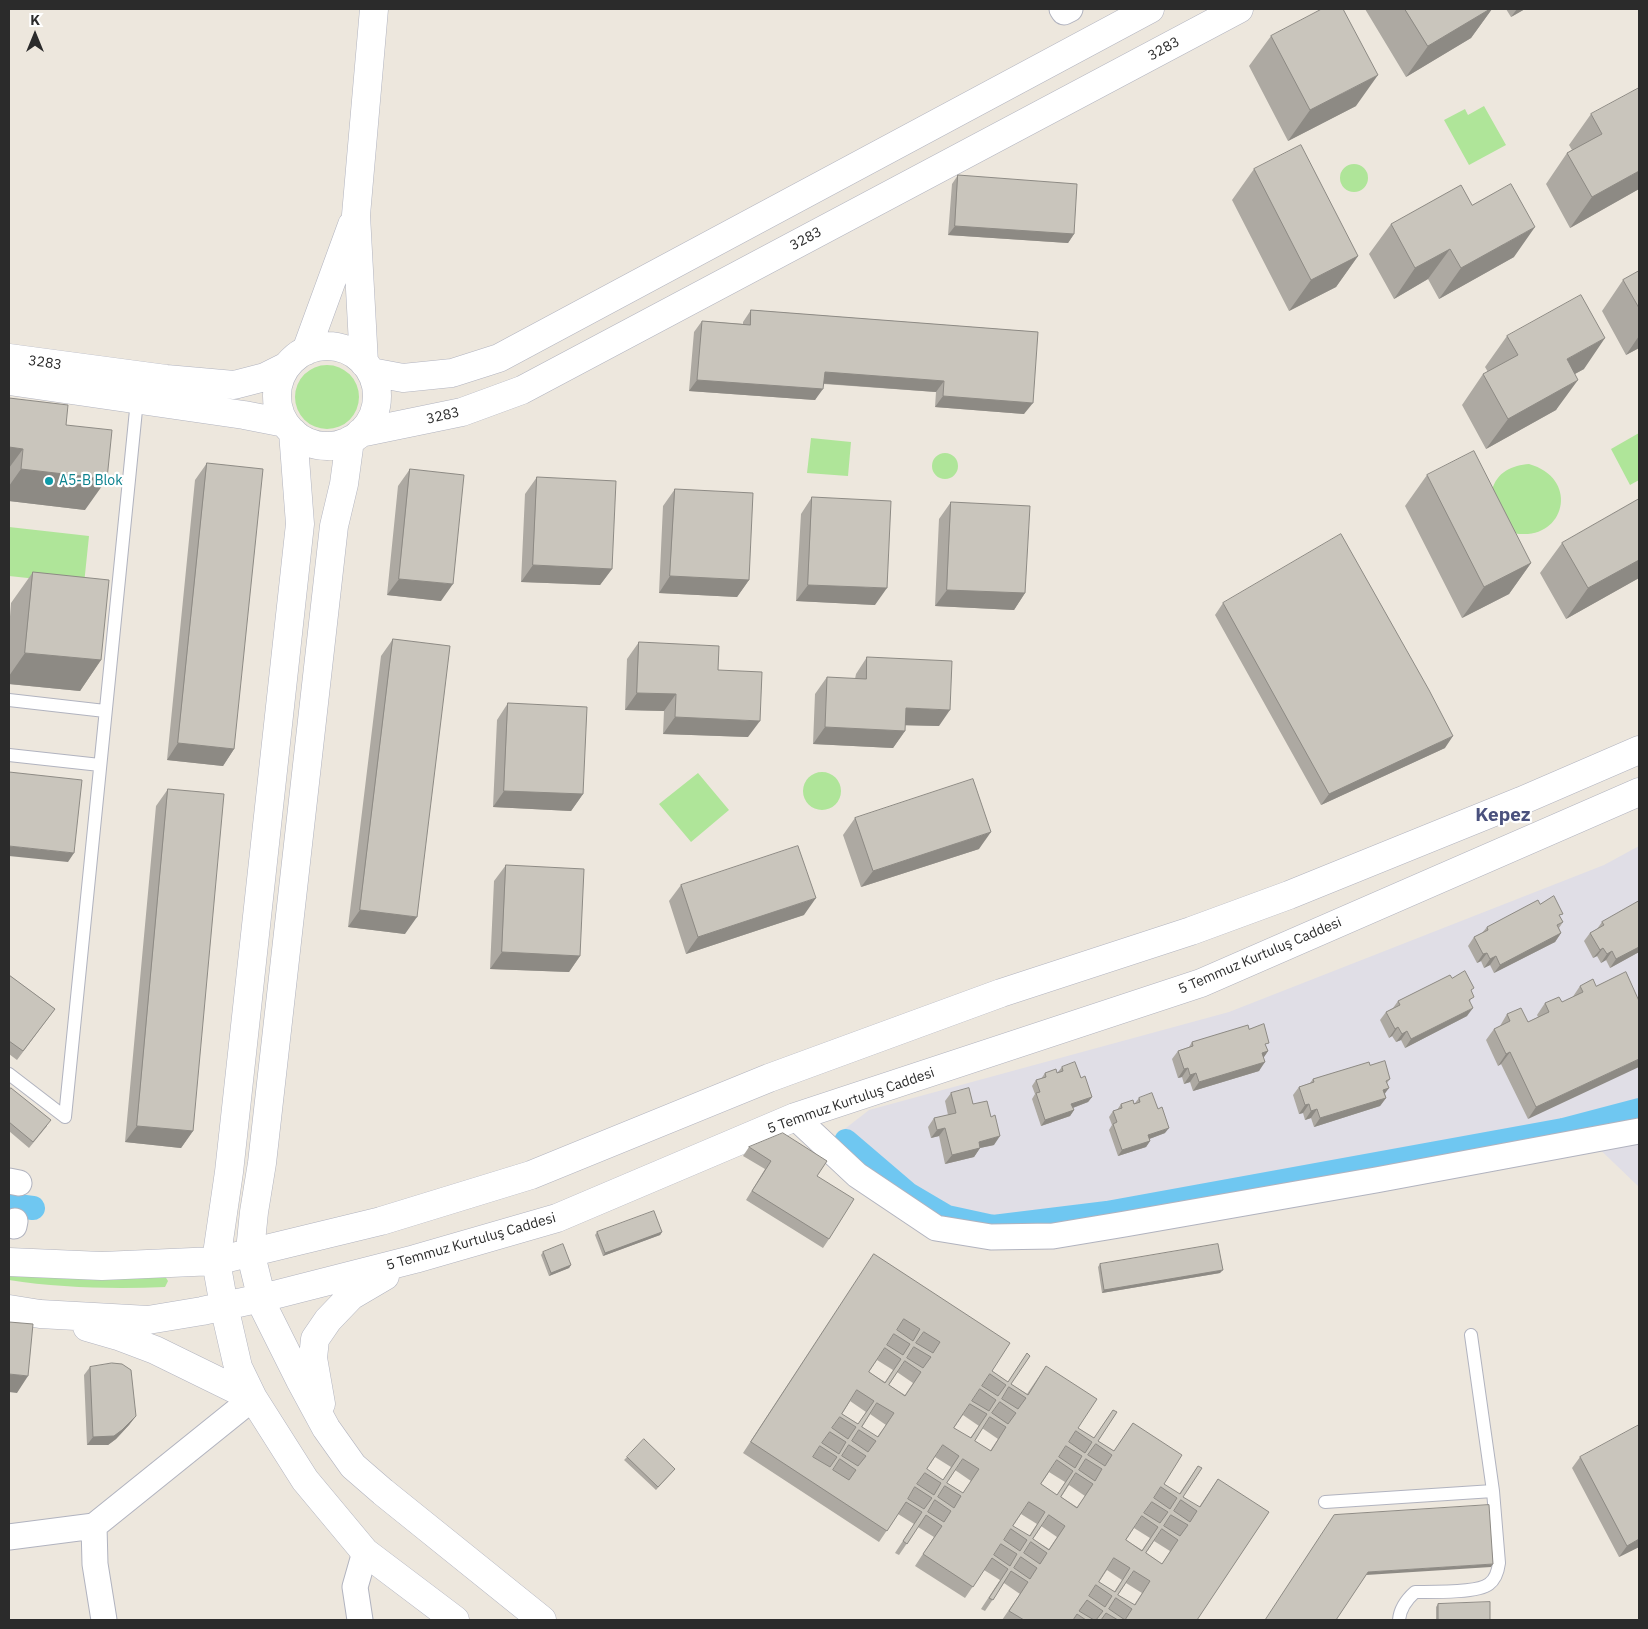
<!DOCTYPE html>
<html>
<head>
<meta charset="utf-8">
<style>
  body { margin:0 }
  #map { position:relative; width:1648px; height:1629px; overflow:hidden; background:#ede7dd; font-family:"IBM Plex Sans",sans-serif }
  canvas { display:block }
  .frame { position:absolute; inset:0; border:10px solid #2b2b2b; pointer-events:none }
  .north { position:absolute; left:10px; top:10px; width:50px; height:50px; -webkit-text-stroke:4px #fff; paint-order:stroke; rotate:0deg; font-size:14px; font-weight:700; line-height:20px; text-align:center; color:#2b2b2b }
  .north::after { content:''; display:block; margin:auto; width:18px; height:22px; background:#2b2b2b; clip-path:polygon(50% 0,100% 100%,50% 72%,0 100%) }
</style>
</head>
<body>
<div id="map">
<canvas width="1648" height="1629"></canvas>
<div class="frame"></div>
<div class="north">K</div>
</div>
<script>
const context = document.querySelector('canvas').getContext('2d');
context.lineJoin = 'round';
function fillPath(path, color) { context.fillStyle = color; context.fill(path, 'evenodd'); }
function trace(path, color, width, dash) { context.strokeStyle = color; context.lineWidth = width; context.lineCap = dash ? 'butt' : 'round'; context.setLineDash(dash || []); context.stroke(path); }
function label(font, color, halo, rows, align = 'center') {
  context.font = font + ' "IBM Plex Sans",sans-serif'; context.lineWidth = 4.5; context.setLineDash([]); context.textBaseline = 'middle'; context.strokeStyle = halo; context.fillStyle = color; for (const [text, x, y, turn = 0] of rows) {
    context.save(); context.translate(x, y); context.rotate((+turn || 0) * Math.PI / 180); context.textAlign = isNaN(turn) ? turn : align; if (halo) context.strokeText(text, 0, 0); context.fillText(text, 0, 0); context.restore();
  }
}
const industrial = new Path2D(`
  M1639,846V1187L1588,1138L1392,1173L1039,1224L950,1221L837,1135L869,1110L1229,1012L1604,865Z`);
const green = new Path2D(`
  M1484,106L1506,145L1469,165L1444,120L1465,109L1468,115Z
  M1340 178a14 14 0 1 1 28 0a14 14 0 1 1-28 0Z
  M295 397a32 32 0 1 1 64 0a32 32 0 1 1-64 0Z
  M1639,433V480L1630,485L1611,449Z
  M811,438L851,442L848,476L807,473Z
  M932 466a13 13 0 1 1 26 0a13 13 0 1 1-26 0Z
  M1529,464C1579,478 1566,537 1521,534C1517,534 1509,532 1506,529C1502,524 1495,508 1492,502C1490,497 1491,495 1492,491C1496,472 1513,465 1529,464Z
  M9,527L89,536L84,584L9,576Z
  M803 791a19 19 0 1 1 38 0a19 19 0 1 1-38 0Z
  M698,773L729,810L691,842L659,804Z
  M9,1260L163,1273L168,1281L165,1287C114,1289 59,1288 9,1280Z`);
const canal = new Path2D(`
  M846,1141L908,1194L947,1217L993,1227L1107,1213L1563,1130L1639,1110
  M9,1205L33,1208`);
const lane = new Path2D(`
  M9,700L105,711
  M9,755L100,765
  M9,1074L65,1117
  M65,1117L137,400
  M1325,1502L1493,1491
  M1399,1620C1400,1608 1406,1600 1415,1592C1431,1592 1478,1593 1489,1584C1496,1579 1498,1571 1499,1563L1493,1491L1471,1335`);
const street = new Path2D(`
  M1062,9L1064,12L1070,9
  M795,1117L857,1175L936,1228L991,1237L1053,1236L1125,1224L1376,1180L1639,1131
  M9,1181L19,1183
  M14,1226L15,1221
  M94,1526L95,1564L104,1620
  M9,1537L94,1526L253,1398
  M360,1620L355,1587L365,1552`);
const secondary = new Path2D(`
  M277 396a50 50 0 1 1 100 0a50 50 0 1 1-100 0Z
  M306,351L352,225
  M9,358L166,379L234,385L265,377L287,366
  M364,363L356,215L374,9
  M371,372L403,378L452,373L499,358L1150,9
  M9,381L244,415L285,423
  M293,432L300,524L229,1172L216,1261L224,1306L238,1367L253,1398L305,1480L365,1552L455,1620
  M360,433L462,412L522,390L1239,9
  M350,440L344,484L334,526L262,1163L254,1212L250,1251L264,1308L300,1380L326,1428L353,1466L383,1492L542,1620
  M9,1262L102,1266L216,1261L381,1221L531,1175L769,1078L1001,993L1191,931L1289,895L1521,801L1639,750
  M9,1309L40,1314L148,1320L202,1311L270,1296L415,1259L557,1218L795,1117L1201,983L1639,792
  M87,1327L118,1336L155,1350L253,1398
  M321,1404L313,1358L315,1339L328,1320L351,1296L385,1276`);
const wall = new Path2D(`
  M1365,9H1492L1471,38L1406,77Z
  M1506,9H1525L1511,17Z
  M1271,36L1356,106L1288,141L1249,66Z
  M1591,114L1639,189L1570,228L1546,184L1567,153L1572,150L1569,145Z
  M1254,169L1358,256L1336,287L1289,311L1232,200Z
  M958,175L1074,234L1068,243L948,235L952,184Z
  M1472,205L1514,257L1439,299L1428,279L1394,299L1369,254L1391,224Z
  M1639,271V348L1626,355L1602,311L1623,280Z
  M751,310L1038,332L1024,414L935,407L936,392L824,384L815,400L689,391L694,332L702,321L743,324V322Z
  M1507,336L1584,369L1575,374L1556,410L1486,449L1462,405L1483,374L1488,372L1485,367Z
  M9,398L66,425L85,510L9,501Z
  M207,463L234,749L223,766L167,760L195,480Z
  M410,469L441,601L387,595L398,486Z
  M1427,475L1531,563L1509,594L1462,618L1405,506Z
  M537,477L612,569L600,585L521,582L525,494Z
  M675,489L749,580L737,597L659,593L663,506Z
  M812,497L875,605L796,601L801,514Z
  M1639,499V578L1566,619L1540,573L1562,543Z
  M951,502L1025,593L1014,610L935,606L939,519Z
  M33,572L101,660L80,691L9,684V630L11,603Z
  M1223,603L1445,748L1321,805L1215,615Z
  M393,639L405,934L348,927L381,656Z
  M639,642L718,670L748,737L663,734L664,711L625,710L627,659Z
  M867,657L939,726L905,725V731L893,748L813,744L815,694L827,677L855,679L856,674Z
  M508,703L583,794L571,811L493,807L497,720Z
  M168,789L193,1131L181,1148L125,1142L156,806Z
  M855,818L979,849L861,887L843,835Z
  M506,865L580,956L569,972L490,969L494,881Z
  M681,885L804,915L686,954L669,901Z
  M1639,901V952L1610,968L1606,960L1601,963L1597,956L1593,958L1584,941L1590,933L1597,929L1602,922Z
  M1540,904L1560,917L1563,922L1559,928L1561,933L1555,942L1494,973L1490,965L1484,968L1481,961L1477,963L1468,946L1474,937L1482,933L1487,927Z
  M9,975L55,1009L17,1060L9,1054Z
  M1452,978L1472,992L1470,1002L1467,1016L1405,1048L1401,1040L1396,1042L1392,1036L1389,1038L1380,1020L1386,1012L1393,1008L1398,1001Z
  M1580,986H1596L1639,1001L1528,1119L1501,1064L1498,1066L1486,1040L1494,1029L1500,1026L1507,1014L1528,1022L1538,1017L1537,1015L1545,1003L1562,1002L1572,998Z
  M1249,1029L1266,1047L1268,1051L1263,1058L1259,1071L1193,1091L1190,1082L1184,1084L1182,1077L1178,1078L1172,1059L1178,1051L1189,1047L1192,1042Z
  M1370,1065L1390,1079L1387,1083L1385,1094L1386,1098L1380,1106L1314,1127L1311,1118L1305,1120L1303,1113L1299,1114L1293,1095L1299,1087L1310,1083L1313,1079Z
  M1062,1067L1081,1078L1092,1097L1088,1102L1073,1108L1074,1110L1070,1116L1041,1126L1032,1099L1035,1094L1032,1086L1036,1080L1041,1079L1045,1073H1057Z
  M9,1091L47,1126L29,1148L9,1131Z
  M951,1093L973,1104L994,1145L980,1148L974,1157L945,1164L939,1136L931,1138L928,1127L934,1118L948,1115L945,1101Z
  M1139,1098L1165,1133L1149,1139L1150,1141L1146,1147L1118,1156L1109,1130L1112,1125L1109,1117L1113,1111L1117,1110L1121,1104L1135,1103Z
  M749,1147L817,1176L829,1239L823,1248L746,1200L765,1169L743,1156Z
  M597,1232H662L660,1235L603,1256L595,1235Z
  M543,1252L571,1265L569,1268L549,1276L541,1255Z
  M874,1254L992,1371L1008,1382L1027,1353L1011,1384L1027,1394L1046,1366L1078,1428L1094,1438L1113,1410L1098,1441L1114,1451L1133,1423L1164,1484L1179,1494L1198,1466L1183,1497L1199,1507L1218,1479L1197,1620H1002L1020,1594L1004,1583L985,1611L981,1609L1000,1580L984,1570L965,1598L915,1566L934,1537L918,1527L899,1555L895,1553L914,1524L898,1514L879,1542L743,1453ZM877,1360L893,1370L885,1382L869,1372ZM897,1372L913,1383L905,1395L889,1385ZM850,1401L866,1412L858,1424L842,1414ZM870,1414L886,1425L877,1437L862,1427ZM963,1415L979,1426L970,1438L954,1428ZM982,1428L998,1439L990,1451L975,1441ZM935,1457L951,1467L943,1480L927,1469ZM955,1470L971,1481L963,1493L947,1483ZM1049,1472L1065,1482L1057,1495L1041,1484ZM1069,1485L1085,1496L1077,1507L1061,1497ZM1021,1514L1037,1524L1029,1536L1013,1526ZM1041,1526L1057,1537L1049,1549L1033,1539ZM1134,1528L1150,1538L1142,1550L1126,1540ZM1154,1541L1170,1551L1162,1564L1146,1553ZM1107,1570L1122,1580L1114,1592L1099,1582ZM1126,1583L1142,1593L1134,1605L1118,1595Z
  M1100,1264L1220,1273L1102,1293L1098,1267Z
  M90,1367L136,1416L129,1425L116,1439L108,1445H87L84,1375Z
  M627,1457L675,1469L656,1490L624,1460Z
  M1580,1457L1639,1547L1619,1557L1572,1468Z
  M1438,1604L1490,1620H1436V1607Z`);
const shadedWall = new Path2D(`
  M1490,9H1492L1471,38L1406,77L1428,46Z
  M1517,9H1525L1511,17Z
  M1378,75L1356,106L1288,141L1310,110Z
  M1639,171V189L1570,228L1592,197Z
  M955,226L1074,234L1068,243L948,235Z
  M1535,227L1514,257L1439,299L1461,268Z
  M1450,249L1428,279L1394,299L1415,268Z
  M1358,256L1336,287L1289,311L1311,280Z
  M1639,336V348L1626,355Z
  M1605,338L1584,369L1545,390L1567,359Z
  M825,372L944,381L936,392L817,383Z
  M697,380L823,389L815,400L689,391Z
  M1578,380L1556,410L1486,449L1508,419Z
  M943,396L1033,403L1024,414L935,407Z
  M9,447L23,449L9,468Z
  M21,469L107,479L85,510L9,501V486Z
  M1639,560V578L1566,619L1588,588Z
  M1531,563L1509,594L1462,618L1484,587Z
  M533,565L612,569L600,585L521,582Z
  M670,576L749,580L737,597L659,593Z
  M399,579L453,584L441,601L387,595Z
  M808,585L887,588L875,605L796,601Z
  M947,590L1025,593L1014,610L935,606Z
  M25,653L101,660L80,691L9,684V676Z
  M637,693L676,694L664,711L625,710Z
  M906,708L950,710L939,726L894,725Z
  M675,717L760,721L748,737L663,734Z
  M825,727L905,731L893,748L813,744Z
  M1453,736L1445,748L1321,805L1329,794Z
  M178,743L234,749L223,766L167,760Z
  M504,791L583,794L571,811L493,807Z
  M991,832L979,849L861,887L873,871Z
  M9,846L74,853L68,862L9,856Z
  M816,898L804,915L686,954L698,937Z
  M360,910L417,917L405,934L348,927Z
  M1561,933L1555,942L1494,973L1500,965Z
  M1639,947V952L1610,968L1616,959Z
  M1603,948L1597,956L1593,958L1600,950Z
  M1612,951L1606,960L1601,963L1607,954Z
  M502,952L580,956L569,972L490,969Z
  M1487,953L1481,961L1477,963L1483,954Z
  M1496,956L1490,965L1484,968L1490,959Z
  M1473,1008L1467,1016L1405,1048L1411,1039Z
  M1398,1027L1392,1036L1389,1038L1395,1029Z
  M1407,1031L1401,1040L1396,1042L1402,1034Z
  M1268,1051L1262,1060V1053Z
  M1510,1052L1501,1064L1498,1066L1506,1054Z
  M1639,1059V1067L1528,1119L1536,1107Z
  M1265,1062L1259,1071L1193,1091L1199,1082Z
  M1188,1068L1182,1077L1178,1078L1184,1069Z
  M1196,1073L1190,1082L1184,1084L1190,1075Z
  M1389,1088L1383,1096V1090Z
  M1092,1097L1088,1102L1067,1110L1071,1104Z
  M1386,1098L1380,1106L1314,1127L1320,1118Z
  M1309,1104L1303,1113L1299,1114L1305,1105Z
  M1317,1109L1311,1118L1305,1120L1311,1111Z
  M1074,1110L1070,1116L1041,1126L1045,1120Z
  M137,1126L193,1131L181,1148L125,1142Z
  M945,1128L939,1136L931,1138L937,1130Z
  M1169,1128L1165,1133L1144,1141L1148,1135Z
  M1000,1136L994,1145L980,1148L974,1157L945,1164L952,1155L979,1142Z
  M1150,1141L1146,1147L1118,1156L1122,1150Z
  M662,1232L660,1235L603,1256L605,1253Z
  M571,1265L569,1268L549,1276L551,1273Z
  M1223,1270L1220,1273L1102,1293L1104,1290Z
  M9,1374L28,1376L17,1393L9,1392Z
  M136,1416L129,1425L116,1439L108,1445H87L93,1437Z
  M1639,1539V1547L1619,1557L1627,1546Z
  M1493,1564L1491,1567L1366,1575L1368,1572Z`);
const building = new Path2D(`
  M1322,9H1343L1378,75L1310,110L1271,36Z
  M1405,9H1490L1428,46Z
  M1639,88V171L1592,197L1567,153L1602,134L1591,114Z
  M1301,145L1358,256L1311,280L1254,169Z
  M958,175L1077,184L1074,234L955,226Z
  M1511,184L1535,227L1461,268L1450,249L1415,268L1391,224L1461,185L1472,205Z
  M1639,271V308L1623,280Z
  M1581,295L1605,338L1567,359L1578,380L1508,419L1483,374L1518,355L1507,336Z
  M751,310L1038,332L1033,403L943,396L944,381L825,372L823,389L697,380L702,321L750,325Z
  M9,398L68,405L66,425L112,430L107,479L21,469L23,449L9,447Z
  M1474,451L1531,563L1484,587L1427,475Z
  M207,463L263,469L234,749L178,743Z
  M410,469L464,475L453,584L399,579Z
  M537,477L616,481L612,569L533,565Z
  M675,489L753,493L749,580L670,576Z
  M812,497L891,501L887,588L808,585Z
  M1639,499V560L1588,588L1562,543Z
  M951,502L1030,506L1025,593L947,590Z
  M1341,534L1429,690L1453,736L1329,794L1223,603Z
  M33,572L109,580L101,660L25,653Z
  M393,639L450,646L417,917L360,910Z
  M639,642L719,646L718,670L762,672L760,721L675,717L676,694L637,693Z
  M867,657L952,661L950,710L906,708L905,731L825,727L827,677L866,679Z
  M508,703L587,707L583,794L504,791Z
  M9,772L82,780L74,853L9,846Z
  M973,779L991,832L873,871L855,818Z
  M168,789L224,794L193,1131L137,1126Z
  M798,846L816,898L698,937L681,885Z
  M506,865L584,869L580,956L502,952Z
  M1554,896L1563,914L1559,915L1563,922L1557,925L1561,933L1500,965L1496,956L1490,959L1487,953L1483,954L1474,937L1488,930L1487,927L1538,900L1540,904Z
  M1639,901V947L1616,959L1612,951L1607,954L1603,948L1600,950L1590,933L1604,925L1602,922Z
  M1465,971L1474,988L1471,990L1474,997L1469,1000L1473,1008L1411,1039L1407,1031L1402,1034L1398,1027L1395,1029L1386,1012L1400,1005L1398,1001L1450,975L1452,978Z
  M1626,972L1639,1001V1059L1536,1107L1510,1052L1506,1054L1494,1029L1510,1021L1507,1014L1521,1008L1528,1022L1549,1012L1545,1003L1559,997L1562,1002L1583,992L1580,986L1593,979L1596,986Z
  M9,975L55,1009L23,1051L9,1041Z
  M1264,1024L1269,1043L1265,1044L1268,1051L1262,1053L1265,1062L1199,1082L1196,1073L1190,1075L1188,1068L1184,1069L1178,1051L1193,1046L1192,1042L1248,1025L1249,1029Z
  M1385,1061L1390,1079L1386,1081L1389,1088L1383,1090L1386,1098L1320,1118L1317,1109L1311,1111L1309,1104L1305,1105L1299,1087L1314,1082L1313,1079L1369,1062L1370,1065Z
  M1075,1062L1081,1078L1085,1076L1092,1097L1071,1104L1074,1110L1045,1120L1036,1093L1040,1092L1036,1080L1046,1077L1045,1073L1056,1069L1057,1073L1063,1071L1062,1067Z
  M11,1088L51,1120L33,1142L9,1122V1091Z
  M969,1088L973,1104L987,1101L991,1117L995,1115L1000,1136L979,1142L980,1148L952,1155L945,1128L937,1130L934,1118L956,1113L951,1093Z
  M1152,1093L1158,1109L1162,1107L1169,1128L1148,1135L1150,1141L1122,1150L1113,1124L1117,1122L1113,1111L1122,1108L1121,1104L1133,1100L1134,1104L1140,1102L1139,1098Z
  M783,1133L827,1161L817,1176L854,1199L829,1239L752,1191L771,1161L749,1147Z
  M654,1211L662,1232L605,1253L597,1232Z
  M563,1244L571,1265L551,1273L543,1252Z
  M1218,1244L1223,1270L1104,1290L1100,1264Z
  M874,1254L1010,1343L992,1371L1008,1382L1027,1353L1030,1356L1011,1384L1028,1395L1046,1366L1097,1399L1078,1428L1094,1438L1113,1410L1117,1412L1098,1441L1114,1451L1133,1423L1182,1455L1164,1484L1180,1494L1198,1466L1202,1468L1183,1497L1200,1507L1218,1479L1269,1512L1197,1620H1118L1106,1613L1101,1620H1096L1103,1611L1087,1600L1079,1611L1094,1620H1086L1077,1614L1073,1620H1024L1009,1611L1028,1582L1011,1571L993,1600L989,1598L1008,1569L992,1558L973,1587L923,1554L942,1526L926,1515L907,1544L903,1541L922,1512L906,1502L887,1531L751,1442ZM904,1319L920,1329L913,1341L897,1330ZM924,1332L940,1342L933,1353L916,1343ZM894,1334L910,1344L903,1355L887,1345ZM914,1347L931,1357L923,1368L907,1358ZM885,1348L901,1359L885,1383L869,1372ZM905,1361L921,1372L905,1396L889,1385ZM990,1374L1006,1385L998,1396L982,1386ZM1009,1387L1026,1398L1018,1409L1002,1399ZM980,1389L996,1400L989,1411L972,1401ZM857,1390L874,1401L858,1424L842,1414ZM1000,1402L1016,1413L1008,1424L992,1413ZM877,1403L894,1413L878,1437L862,1427ZM970,1404L987,1414L971,1438L954,1428ZM840,1417L856,1427L848,1439L832,1428ZM990,1417L1006,1427L991,1451L975,1441ZM859,1430L876,1441L868,1452L852,1441ZM1076,1431L1092,1442L1085,1453L1069,1442ZM830,1432L846,1442L839,1454L822,1443ZM1096,1444L1112,1455L1105,1466L1088,1455ZM849,1445L866,1456L858,1466L842,1456ZM943,1445L959,1456L943,1480L927,1469ZM820,1446L837,1457L830,1467L813,1457ZM1066,1446L1082,1456L1075,1468L1059,1457ZM840,1459L856,1470L849,1480L833,1470ZM963,1459L979,1469L963,1493L947,1483ZM1086,1459L1102,1469L1095,1481L1079,1470ZM1057,1460L1073,1471L1057,1495L1041,1484ZM925,1473L941,1483L934,1495L917,1484ZM1076,1473L1093,1484L1077,1508L1061,1497ZM945,1486L961,1496L954,1508L938,1497ZM915,1487L932,1498L924,1509L908,1499ZM1161,1487L1177,1498L1170,1509L1154,1498ZM935,1500L951,1511L944,1522L928,1512ZM1181,1500L1197,1511L1190,1522L1174,1511ZM1029,1502L1045,1512L1030,1536L1013,1526ZM1152,1502L1168,1512L1160,1523L1144,1513ZM1049,1515L1065,1526L1049,1550L1033,1539ZM1171,1515L1188,1525L1180,1536L1164,1526ZM1142,1516L1158,1527L1142,1551L1126,1540ZM1011,1529L1027,1540L1020,1551L1004,1540ZM1162,1529L1178,1540L1162,1564L1146,1553ZM1031,1542L1047,1553L1040,1564L1024,1553ZM1001,1544L1017,1554L1010,1566L994,1555ZM1021,1557L1037,1568L1030,1579L1014,1568ZM1114,1558L1130,1568L1115,1592L1099,1582ZM1134,1571L1150,1581L1135,1605L1118,1595ZM1096,1585L1112,1596L1105,1607L1089,1596ZM1116,1598L1132,1609L1125,1620L1109,1609Z
  M9,1322L33,1324L28,1376L9,1374Z
  M112,1363L122,1364L131,1370L136,1416L122,1430L114,1436L93,1437L90,1367Z
  M1639,1425V1539L1627,1546L1580,1457Z
  M644,1439L675,1469L658,1487L627,1457Z
  M1489,1505L1493,1564L1368,1572L1336,1620H1265L1334,1515Z
  M1490,1602V1620H1438V1604Z`);
const markers = [
  [49,481,5,"#0f9aa8"]
];
const streetNames = [
  ["3283",1164,49,-29],
  ["3283",806,239,-28],
  ["3283",45,363,8],
  ["3283",443,416,-13],
  ["5 Temmuz Kurtuluş Caddesi",1260,956,-23],
  ["5 Temmuz Kurtuluş Caddesi",851,1101,-19],
  ["5 Temmuz Kurtuluş Caddesi",471,1242,-16]
];
const cultureNames = [
  ["A5-B Blok",59,481]
];
const districtNames = [
  ["Kepez",1503,816]
];
fillPath(industrial, '#e0dee6');
fillPath(green, '#afe599');
trace(canal, '#6fc7f1', 24);
trace(lane, '#b1b3bf', 14);
trace(street, '#b1b3bf', 27);
trace(secondary, '#b1b3bf', 29);
trace(lane, '#fff', 12);
trace(street, '#fff', 25);
trace(secondary, '#fff', 28);
fillPath(wall, '#ada9a2');
fillPath(shadedWall, '#8d8a84');
fillPath(building, '#c9c5bc');
trace(building, '#8d8a84', 1);
for (const [x, y, r, color] of markers) { const dot = new Path2D(); dot.arc(x, y, r, 0, 2 * Math.PI); context.fillStyle = color; context.fill(dot); trace(dot, '#fff', 2); }
label('14px', '#2b2b2b', '#fff', streetNames);
label('14px', '#0d838f', '#fff', cultureNames, 'left');
label('bold 19px', '#4a517d', '#fff', districtNames);
</script>
</body>
</html>
